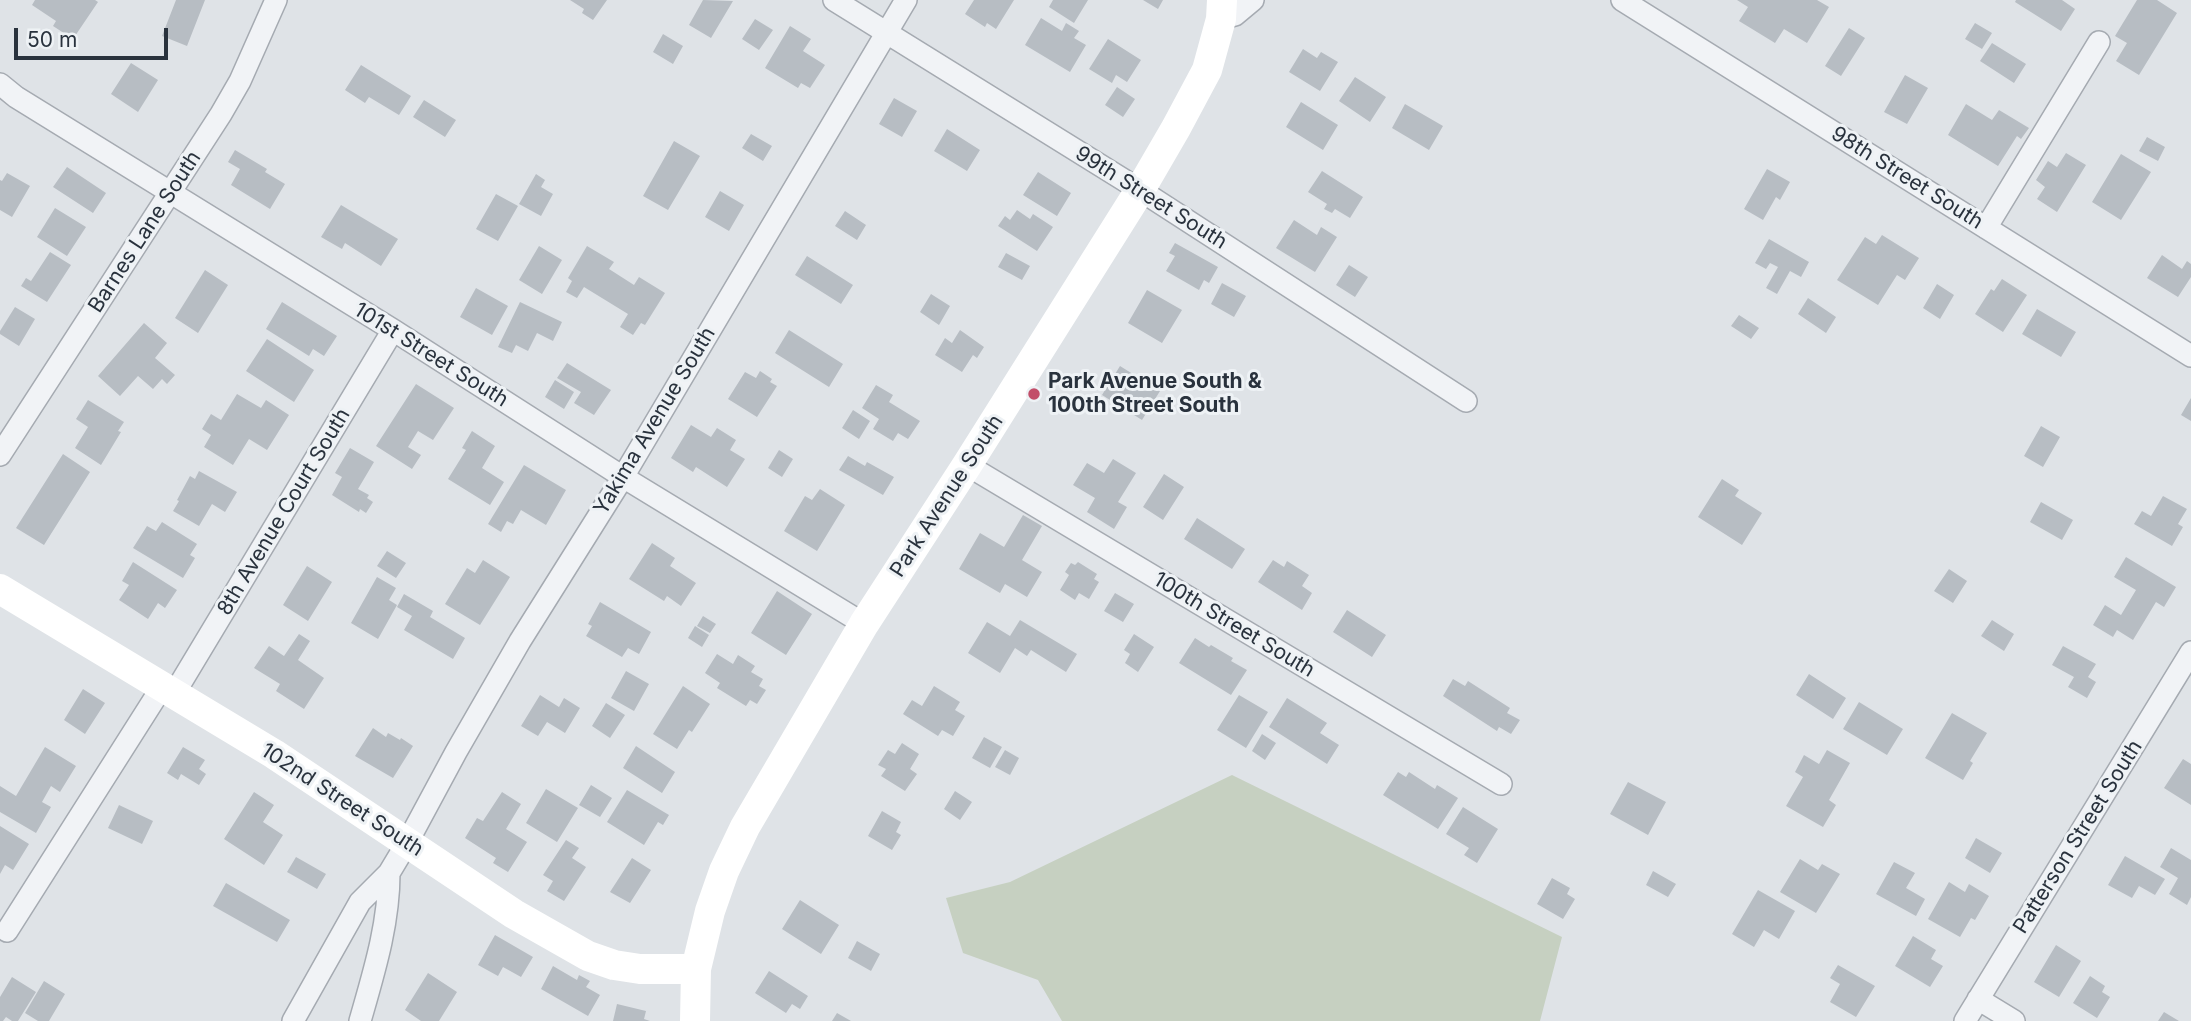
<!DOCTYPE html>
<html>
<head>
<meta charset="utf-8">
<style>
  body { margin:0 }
  #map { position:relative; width:2191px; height:1021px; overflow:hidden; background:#dfe3e7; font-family:Inter,sans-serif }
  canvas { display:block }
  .scale { position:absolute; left:14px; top:28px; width:154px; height:32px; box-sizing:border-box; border:4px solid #29323d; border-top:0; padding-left:9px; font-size:21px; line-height:24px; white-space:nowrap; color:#29323d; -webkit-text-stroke:5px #eef2f5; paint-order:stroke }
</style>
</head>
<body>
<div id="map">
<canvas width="2191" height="1021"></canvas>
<div class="scale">50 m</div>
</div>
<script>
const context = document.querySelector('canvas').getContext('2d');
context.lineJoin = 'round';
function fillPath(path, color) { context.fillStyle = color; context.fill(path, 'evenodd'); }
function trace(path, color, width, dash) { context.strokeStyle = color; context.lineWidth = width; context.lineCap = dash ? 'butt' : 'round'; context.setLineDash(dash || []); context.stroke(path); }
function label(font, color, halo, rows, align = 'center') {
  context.font = font + ' Inter,sans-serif'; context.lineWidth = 6; context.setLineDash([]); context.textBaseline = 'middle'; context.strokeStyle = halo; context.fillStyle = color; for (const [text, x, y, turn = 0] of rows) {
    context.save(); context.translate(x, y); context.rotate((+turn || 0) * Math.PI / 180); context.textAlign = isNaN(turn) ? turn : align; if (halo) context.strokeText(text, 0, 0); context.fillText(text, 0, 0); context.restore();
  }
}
const green = new Path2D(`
  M1232,775L1562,937L1540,1021H1062L1038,980L963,953L946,898L1010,882Z`);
const building = new Path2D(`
  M35,0H95L98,2L73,39L53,26L56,21L32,5Z
  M176,0H205L187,46L162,36Z
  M570,0H607L593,20L582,13L584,9Z
  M703,0L733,1L711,38L689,25Z
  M974,0H1014L996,29L987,23L985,27L965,14Z
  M1053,0H1088L1074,23L1049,7Z
  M1143,0H1163L1158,9Z
  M1737,0H1817L1829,7L1807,43L1784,29L1775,43L1739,21L1748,7Z
  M2016,0H2062L2075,9L2061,31L2015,2Z
  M2137,0H2157L2177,13L2139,75L2116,61L2127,43L2115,36Z
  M1041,18L1062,31L1066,23L1079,31L1074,38L1086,45L1070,72L1025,45Z
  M755,19L773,30L759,50L742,39Z
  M1975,23L1992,33L1982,49L1965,39Z
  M790,26L811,39L803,51L825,65L810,88L801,83L798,88L765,68Z
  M1849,28L1865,38L1841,76L1825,66Z
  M663,34L683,46L673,64L653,52Z
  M1108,39L1141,60L1127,82L1116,75L1112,83L1089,69Z
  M1992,43L2026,64L2014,83L1980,61Z
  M1303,49L1317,58L1321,52L1338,62L1320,91L1289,72Z
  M131,63L158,80L138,112L111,94Z
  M361,65L411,96L399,115L369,97L365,103L345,90Z
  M1905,75L1928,88L1907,124L1884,112Z
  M1355,77L1386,97L1370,122L1339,101Z
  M1117,87L1135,99L1123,117L1105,105Z
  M894,98L917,111L902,137L879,124Z
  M424,100L456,120L445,137L413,117Z
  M1301,102L1338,125L1323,150L1286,127Z
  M1405,104L1443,126L1429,150L1392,128Z
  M1966,104L1992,120L1999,110L2029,128L2021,139L2017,136L1998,166L1948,135Z
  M947,129L980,150L967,171L934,151Z
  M751,134L772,146L763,161L742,148Z
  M2147,137L2165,147L2158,161L2139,151Z
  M674,141L700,156L668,210L643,196Z
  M235,150L267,169L265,172L285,184L270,209L231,185L240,169L228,162Z
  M2066,153L2086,165L2057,212L2037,199L2045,187L2036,180L2048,161L2057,167Z
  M2121,154L2151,172L2121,220L2092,202Z
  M67,167L106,193L93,213L53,187Z
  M1767,169L1790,182L1780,200L1776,197L1763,220L1744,209Z
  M1322,171L1363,197L1350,218L1335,209L1332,213L1324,209L1327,204L1308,192Z
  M1038,172L1071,193L1057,216L1023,195Z
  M7,173L30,186L12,217L0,210V180L2,181Z
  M536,174L545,180L541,187L553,194L541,216L519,204Z
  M720,191L744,205L729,231L705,217Z
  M496,194L518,206L498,241L476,229Z
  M341,205L398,239L381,266L345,243L342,249L321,237Z
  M55,208L86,227L67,256L37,237Z
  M1017,210L1030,219L1033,214L1053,227L1037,251L998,226L1005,216L1010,220Z
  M845,211L866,225L857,240L835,226Z
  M1294,220L1317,235L1321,227L1337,237L1315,272L1276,248Z
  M1882,235L1919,258L1905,280L1897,275L1878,305L1837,280L1865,237L1876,244Z
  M1769,239L1809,262L1801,277L1790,271L1777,294L1766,288L1778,267L1770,263L1766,269L1755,263Z
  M1175,243L1218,267L1209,283L1204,280L1199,290L1166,271L1175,256L1169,253Z
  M539,246L562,260L542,294L519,280Z
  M587,246L614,262L609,269L634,285L639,277L665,293L645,325L641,323L633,335L620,327L628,314L584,287L577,298L566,292L572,281L568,278Z
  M50,252L71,265L47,302L21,286L26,278L31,281Z
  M1006,253L1030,266L1022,280L998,267Z
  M2162,255L2182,269L2187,261L2191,264V277L2178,297L2147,278Z
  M807,256L853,285L841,304L795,275Z
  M1349,265L1368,277L1355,297L1336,285Z
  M205,270L228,285L198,333L175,318Z
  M2002,279L2027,295L2003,332L1975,314L1991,289L1994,291Z
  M1222,283L1246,296L1234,317L1211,304Z
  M1937,284L1954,295L1940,319L1923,308Z
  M476,288L508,306L492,335L460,317Z
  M1147,290L1182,310L1162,343L1128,323Z
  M931,294L950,306L939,325L920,312Z
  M1808,298L1836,317L1826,333L1798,314Z
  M282,302L337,336L324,356L313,349L309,356L266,329Z
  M520,302L562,322L553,341L537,333L528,351L516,345L512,353L498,347Z
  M15,307L35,319L19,346L0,334V331Z
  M2037,309L2076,332L2061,357L2022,334Z
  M1739,315L1759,328L1751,339L1731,326Z
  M144,323L167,343L155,358L175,375L167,384L162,379L153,389L138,376L120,396L98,376Z
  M789,330L843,364L829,387L775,353Z
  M960,330L984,347L977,358L973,355L962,372L935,355L945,338L952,343Z
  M267,339L314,370L294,402L246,371Z
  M567,363L611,390L594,415L574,403L581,392L557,378Z
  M1120,366L1160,391L1142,420L1102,395L1108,385L1105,383L1108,377L1112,379Z
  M760,371L772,379L770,382L777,386L757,417L728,399L745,372L756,378Z
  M555,380L574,392L564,409L545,397Z
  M416,384L454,408L433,440L418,431L408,447L421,455L412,469L376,446Z
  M876,385L893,395L889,402L920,421L908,439L898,433L893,441L873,429L879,419L862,408Z
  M237,394L261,408L266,400L289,415L267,450L249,439L233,465L204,447L211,435L202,429L211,414L221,420Z
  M2191,398V421L2181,415Z
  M88,400L124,422L118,431L121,432L101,465L75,448L88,427L76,419Z
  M853,410L870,421L859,439L842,428Z
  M691,425L711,437L717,428L736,440L730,450L745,459L727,487L696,467L693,472L671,458Z
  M2041,426L2060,437L2043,467L2024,456Z
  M472,431L495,446L482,468L504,482L490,505L448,479L466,450L462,448Z
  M350,448L374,462L358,489L369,495L367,498L373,502L366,513L360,509L359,512L332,495L342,477L335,473Z
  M779,450L793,459L782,477L768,468Z
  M63,454L90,472L44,545L16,528Z
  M848,456L865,466L867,462L894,477L883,495L839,470Z
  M1113,459L1136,473L1118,502L1127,507L1114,529L1087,512L1095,498L1073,485L1087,463L1104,473Z
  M524,465L566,490L546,525L521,510L513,524L507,521L501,532L488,524Z
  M199,471L237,492L225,512L212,504L199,526L173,511L179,501L177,500L190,476L195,479Z
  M1164,474L1184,487L1163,520L1143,507Z
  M1722,479L1739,490L1735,496L1762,513L1742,545L1698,517Z
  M820,489L845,505L817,551L784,531L805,496L812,500Z
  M2163,496L2187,509L2178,524L2183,527L2172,546L2134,524L2142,511L2151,516Z
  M2041,502L2073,520L2062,540L2030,522Z
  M1023,515L1042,526L1022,560L1042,572L1027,597L1005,584L1000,593L959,569L980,533L1004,547Z
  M1197,518L1245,549L1232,569L1184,539Z
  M162,522L197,544L190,555L195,558L183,578L133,548L147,526L156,531Z
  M652,543L675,558L670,566L696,583L681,606L667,596L664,601L629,579Z
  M387,551L406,563L396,578L377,566Z
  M2126,557L2176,587L2164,607L2156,602L2133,640L2117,630L2113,637L2093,625L2105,605L2121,615L2136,590L2114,577Z
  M483,560L510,577L480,625L445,604L467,568L475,573Z
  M1273,560L1284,567L1287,561L1309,575L1302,586L1312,593L1302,610L1258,582Z
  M133,562L177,590L165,608L158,603L148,619L119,600L129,585L122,581Z
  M1078,562L1097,574L1094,579L1099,582L1089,599L1079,593L1075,600L1060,590L1069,575L1065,572L1071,563L1075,565Z
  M307,566L332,582L308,621L283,605Z
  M1949,569L1967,581L1953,603L1934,591Z
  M377,577L396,588L389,600L397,605L378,639L351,623Z
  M777,591L812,614L786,655L751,633Z
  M1115,593L1134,604L1123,622L1104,611Z
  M404,594L433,611L430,617L465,638L453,659L404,630L412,616L397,607Z
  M600,602L651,632L639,654L628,648L622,657L586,636L592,626L588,624Z
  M1347,610L1386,635L1372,657L1333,632Z
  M703,616L716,624L710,633L697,626Z
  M1020,620L1077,654L1066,672L1031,650L1027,656L1015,648L1000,673L968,653L987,622L1010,636Z
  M1992,620L2014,634L2004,651L1981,636Z
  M695,626L709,635L702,647L688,638Z
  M299,634L310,641L298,660L324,678L304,709L276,691L280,684L254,668L269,646L284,656Z
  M1134,634L1154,647L1138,672L1125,663L1130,654L1124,650Z
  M1195,638L1209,647L1211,645L1233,658L1231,661L1247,670L1231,695L1179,663Z
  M2063,646L2096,664L2088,677L2096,682L2087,698L2068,687L2074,677L2052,665Z
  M717,654L733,664L738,655L755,666L751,672L763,679L759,686L766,690L757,704L750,700L746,706L717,688L720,683L705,673Z
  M626,671L649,684L634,711L611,698Z
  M1809,674L1846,698L1833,719L1796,695Z
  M1453,679L1465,686L1468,681L1510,708L1507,713L1520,720L1511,734L1499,727L1497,731L1443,696Z
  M683,686L710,704L692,732L689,730L677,749L653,734Z
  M934,686L960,702L955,710L965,716L953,736L942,730L938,736L903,714L912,700L922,706Z
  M83,689L105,703L85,734L64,720Z
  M540,695L559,707L564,698L580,708L565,733L547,722L538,736L521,726Z
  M1239,695L1268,712L1246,748L1217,730Z
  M1287,698L1327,723L1320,733L1339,745L1327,764L1269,727Z
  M1859,702L1903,729L1887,755L1843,729Z
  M606,703L625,715L610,738L592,726Z
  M1952,713L1987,733L1970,761L1973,763L1963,780L1925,758Z
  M373,728L386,737L388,733L400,740L401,738L413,746L393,778L355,756Z
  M1262,734L1276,743L1265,760L1252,751Z
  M984,737L1002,747L990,768L972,758Z
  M902,743L919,754L910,769L917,774L905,791L881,776L886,769L878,765L888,750L895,754Z
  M636,746L675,772L662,793L623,768Z
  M45,747L76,766L60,792L51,786L42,802L51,807L36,833L0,812V786L16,796Z
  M183,747L205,760L199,769L206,774L199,785L181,774L178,780L167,773Z
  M1005,750L1019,758L1010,775L995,767Z
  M1827,750L1850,763L1829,800L1836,805L1823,827L1786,806L1803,777L1795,772L1804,755L1819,764Z
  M2183,759L2191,764V805L2164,788Z
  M1398,772L1406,777L1409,772L1435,789L1437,785L1458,798L1438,829L1383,795Z
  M1628,782L1666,802L1648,835L1610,814Z
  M591,785L612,798L600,817L579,805Z
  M546,789L578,808L557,842L526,823Z
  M627,790L669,815L663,825L658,822L644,845L607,822Z
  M955,791L972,802L960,820L944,809Z
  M254,792L274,805L263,822L283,835L264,865L224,839Z
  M502,792L521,804L506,829L527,842L508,872L493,863L496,858L465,838L477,818L483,821Z
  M119,805L153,821L142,844L108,828Z
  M1463,807L1498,829L1477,863L1464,855L1469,848L1446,834Z
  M882,811L901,822L896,832L901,835L892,850L868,836Z
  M0,826L29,844L13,870L5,865L0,874Z
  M1976,838L2002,853L1990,873L1965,858Z
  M566,840L579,848L572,858L586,867L564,901L547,891L553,881L543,875Z
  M2171,848L2191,860V897L2187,905L2169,894L2178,878L2160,867Z
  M2125,856L2165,879L2155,895L2139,886L2132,898L2108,885Z
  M296,857L326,874L317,889L287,872Z
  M632,858L651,870L630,903L610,892Z
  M1800,859L1818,870L1822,864L1840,874L1816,913L1780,892Z
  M1894,862L1915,873L1906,888L1925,899L1916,916L1876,894Z
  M1653,871L1676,884L1668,897L1646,885Z
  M1552,878L1570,888L1567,894L1575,899L1563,919L1537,904Z
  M1949,882L1965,892L1969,884L1989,896L1975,920L1971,918L1960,937L1928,919Z
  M226,883L290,920L277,942L213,906Z
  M1758,890L1795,911L1779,939L1764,930L1754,947L1732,934Z
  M800,900L839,925L821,954L782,929Z
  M495,935L533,957L521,977L503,967L498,976L478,965Z
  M1913,936L1936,950L1931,959L1943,966L1930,987L1895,966Z
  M857,941L880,954L871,971L848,958Z
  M2056,945L2081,961L2059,997L2034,982Z
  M1838,965L1875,986L1856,1017L1830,1002L1840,984L1830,978Z
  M553,966L577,980L579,975L590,981L586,987L600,995L588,1016L541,989Z
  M769,971L808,996L800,1009L792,1004L786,1013L755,993Z
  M428,973L457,992L439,1021H421L405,1010Z
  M2090,976L2105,986L2102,992L2110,997L2097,1018L2073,1003Z
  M12,977L36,992L18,1021H12L6,1017L3,1021H0V997Z
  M44,981L65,994L49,1021H38L25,1013Z
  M617,1004L646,1011L644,1019L650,1021H613Z
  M2164,1012L2179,1021H2158Z
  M837,1013L851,1021H832Z`);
const street = new Path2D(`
  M834,0L1140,190L1466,401
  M1622,0L2191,356
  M1221,19L1235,15L1253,0
  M0,84L16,97L393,330L623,477L864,624
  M1986,228L2099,42
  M0,455L221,114L240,81L276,0
  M967,465L1501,784
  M174,694L393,330
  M7,931L162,687
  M1978,999L2014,1021
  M293,1021L360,902L389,873L407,843L456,752L520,641L623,477L906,0
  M360,1021C374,972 389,924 389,873
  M1965,1021L2191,652`);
const secondary = new Path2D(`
  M0,589L274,754L514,914L588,956L614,965L640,969H696
  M695,1021L696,969L710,911L724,871L745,827L864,624L967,465L1140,190L1176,128L1207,70L1221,19L1222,0`);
const markers = [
  [1034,394,7,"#c24e69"]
];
const streetNames = [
  ["98th Street South",1907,178,32],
  ["99th Street South",1151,198,32],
  ["Barnes Lane South",145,232,-57],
  ["101st Street South",431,355,32],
  ["Yakima Avenue South",655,421,-59],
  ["Park Avenue South",947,496,-57],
  ["8th Avenue Court South",284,512,-59],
  ["100th Street South",1234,625,31],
  ["102nd Street South",342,800,33],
  ["Patterson Street South",2078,837,-58]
];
const poiNames = [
  ["Park Avenue South &",1048,382],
  ["100th Street South",1048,406]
];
fillPath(green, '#c6d0c1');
fillPath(building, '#b7bdc3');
trace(street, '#a5aab1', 24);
trace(street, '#f1f3f6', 21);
trace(secondary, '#fff', 30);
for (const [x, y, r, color] of markers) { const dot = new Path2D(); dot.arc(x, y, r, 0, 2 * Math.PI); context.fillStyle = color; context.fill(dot); trace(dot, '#eef2f5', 2.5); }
label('21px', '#29323d', '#eef2f5', streetNames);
label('bold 21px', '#29323d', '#eef2f5', poiNames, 'left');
</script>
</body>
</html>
